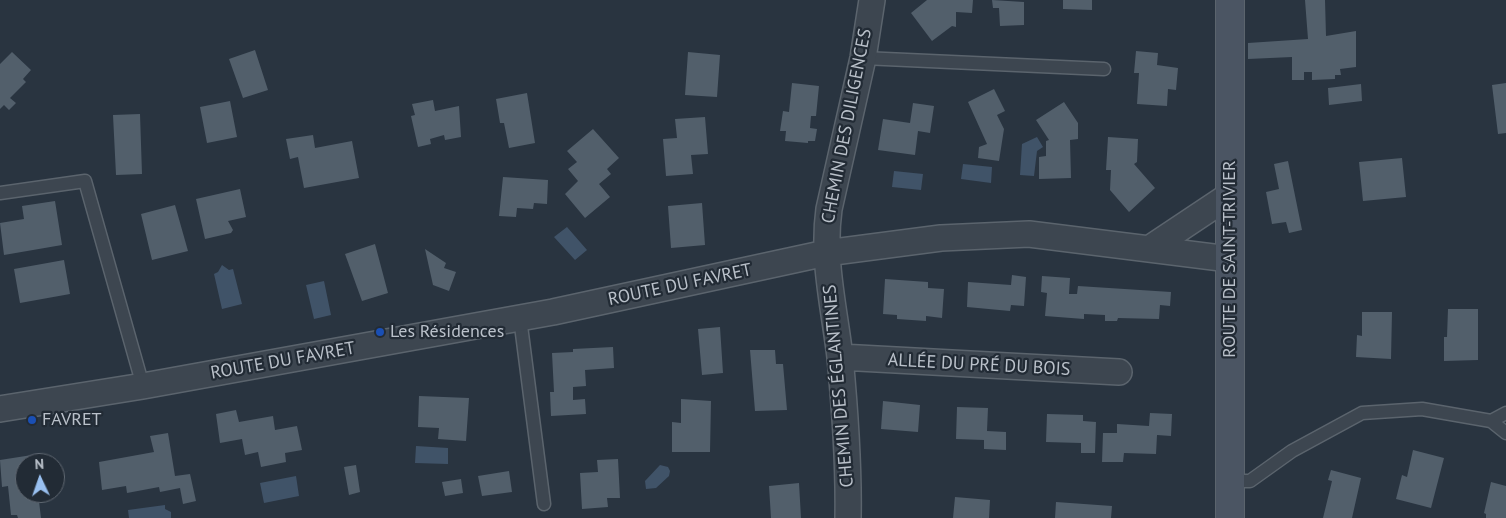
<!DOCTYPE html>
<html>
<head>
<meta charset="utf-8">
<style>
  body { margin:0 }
  #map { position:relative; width:1506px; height:518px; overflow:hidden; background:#293440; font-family:"PT Sans",sans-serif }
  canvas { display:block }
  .north { position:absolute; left:15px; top:453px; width:50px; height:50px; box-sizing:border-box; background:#222b35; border:1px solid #5f6771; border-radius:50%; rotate:357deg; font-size:14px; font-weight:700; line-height:20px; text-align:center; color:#bac1ca }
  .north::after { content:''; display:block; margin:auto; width:18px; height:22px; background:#99c0f0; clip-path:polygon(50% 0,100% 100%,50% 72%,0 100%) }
</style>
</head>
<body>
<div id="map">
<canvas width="1506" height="518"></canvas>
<div class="north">N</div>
</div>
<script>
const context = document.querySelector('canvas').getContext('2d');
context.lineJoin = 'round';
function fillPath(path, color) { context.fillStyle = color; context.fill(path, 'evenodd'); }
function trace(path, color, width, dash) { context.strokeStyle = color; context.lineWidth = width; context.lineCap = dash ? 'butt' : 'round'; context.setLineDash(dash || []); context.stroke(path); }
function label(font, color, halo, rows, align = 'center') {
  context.font = font + ' "PT Sans",sans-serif'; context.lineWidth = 4.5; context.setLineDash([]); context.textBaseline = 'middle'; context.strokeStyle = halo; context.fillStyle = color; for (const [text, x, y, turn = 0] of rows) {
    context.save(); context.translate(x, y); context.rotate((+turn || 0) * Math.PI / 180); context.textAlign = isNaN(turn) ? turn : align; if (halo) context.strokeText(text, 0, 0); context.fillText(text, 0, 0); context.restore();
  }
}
const water = new Path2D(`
  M1037,137L1043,147L1037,151L1034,176L1020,175L1022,144Z
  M963,164L992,167L991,183L961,179Z
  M894,171L923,174L921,190L892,187Z
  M567,227L587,250L575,260L554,237Z
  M222,265L229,270L233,269L242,304L222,309L214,274L218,272Z
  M324,281L331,315L314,319L306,285Z
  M416,446L448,448V464L415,463Z
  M660,465L668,467L670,471L669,476L656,488L646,489L645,481Z
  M296,476L299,496L264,503L260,483Z
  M165,505V509L171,512V518H129L128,510Z`);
const building = new Path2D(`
  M927,0H973L972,13L956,12V27L952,26L932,41L911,13Z
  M992,0L1024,2V25L1000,26L999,8H993Z
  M1063,0H1092V10L1063,9Z
  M1305,0H1325L1326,36L1356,31V67L1340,69L1341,75H1335V79L1312,80V72H1304V80H1292V57L1248,59V43L1308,39Z
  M255,50L268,90L243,98L229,59Z
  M1136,51L1158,53L1157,65L1178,68L1176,90L1168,89L1167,106L1137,104L1139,73H1134Z
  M12,52L31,70L23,79L26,82L10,98L16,103L9,110L4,105L0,109V64Z
  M688,52L720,55L717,97L685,95Z
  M792,83L819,86L816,116H811L810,128L817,129L815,141H808V143L785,141L786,131H780L783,111L789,112Z
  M1506,83V133L1498,134L1492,85Z
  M1361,84L1362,101L1329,105L1328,88Z
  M994,89L1005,111L997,115L1004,129L999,161L978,158L979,147L987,144L968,102Z
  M527,93L535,143L509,148L504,123H500L496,99Z
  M433,100L435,111L459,106L461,137L445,140L444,135L430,139L431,144L418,147L411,116L415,115L412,104Z
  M230,101L237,137L207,143L200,107Z
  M1064,102L1078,123V139L1070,140L1071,178L1039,179V157L1046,156V141L1049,140L1036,120Z
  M913,103L934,106L930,133L918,131L915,155L878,150L883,119L910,123Z
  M140,114L142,174L116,175L113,115Z
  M705,117L708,154L691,155L693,174L666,176L663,139L677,138L675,119Z
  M593,129L619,158L607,169L611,174L599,184L610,197L585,218L565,194L578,181L568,169L577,162L567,151Z
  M313,135L315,148L352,141L359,178L304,188L298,157L290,159L286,139Z
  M1108,137L1138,139L1137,162L1134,164L1155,188L1129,212L1110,190L1111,170H1106Z
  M1402,158L1406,197L1363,201L1359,162Z
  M1288,161L1302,230L1289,233L1286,222L1272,224L1266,192L1279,189L1274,164Z
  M503,177L548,180L547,204L534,203L533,209L517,208L516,217L499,216Z
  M240,189L246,217L228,221L233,230L231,233L205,239L196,199Z
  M55,201L62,245L4,255L0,223L24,219L22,206Z
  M702,203L705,245L671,248L668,206Z
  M175,205L188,251L152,260L141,214Z
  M375,244L388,293L362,301L345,254Z
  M425,249L446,263L444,268L456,272L449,291L433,285Z
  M64,260L70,294L20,303L14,269Z
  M1012,275L1026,277L1024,306L1011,305L1010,311L967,307L968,282L1011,285Z
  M1042,276L1070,278L1069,294H1077L1078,286L1171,292L1170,306L1160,305L1159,319L1118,318L1117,321H1105V315L1084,314V319L1045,316L1047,293L1041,292Z
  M885,279L928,282V288L944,289L942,318L926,316V321L897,319V315L883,314Z
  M1448,309H1478V360L1444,361V337H1447Z
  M1362,312H1392L1391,359L1356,357L1357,335L1362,336Z
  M720,327L723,373L702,375L698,329Z
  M613,347L614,368L585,370L586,386L573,387V400L585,399L586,414L551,416L550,392H554L552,353L573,352V349Z
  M750,350H775L776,364H783L787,410L755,411Z
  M419,396L469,398L466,441L438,439L439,428L418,427Z
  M681,399L711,401L710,452H672V422L681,423Z
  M883,401L920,405L918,432L881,429Z
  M957,407L988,408L987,431L1006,432V450L984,449V440L956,439Z
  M236,410L239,422L273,416L275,430L297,426L302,450L285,453L286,462L261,467L258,452L245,455L242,439L220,443L216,414Z
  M1150,413L1172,414L1171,436L1157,435L1156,454L1124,453L1123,462H1102L1103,433H1117V424L1149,426Z
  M1047,414L1083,415V421L1096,422L1095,453H1081V443L1046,442Z
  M168,433L175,476L190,474L196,501L183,504L180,488L160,492L159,487L127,493L126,486L102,490L99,462L154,452L150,436Z
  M1413,450L1444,458L1431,508L1396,499L1402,475L1407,477Z
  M32,455L33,463H25V493H38L41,518H18L17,515H11L8,486L2,487L0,460Z
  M618,459L620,498H607L608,507L582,509L580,473L598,472L597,460Z
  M356,465L360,492L349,495L344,467Z
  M1331,470L1361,478L1352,518H1323L1332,481L1328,480Z
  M509,471L512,492L482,496L478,476Z
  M461,479L463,493L445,496L442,482Z
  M1491,482L1506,486V518H1486V514L1484,513Z
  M799,483L801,518H771L769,486Z
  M955,497L990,500L989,518H953Z
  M1056,502L1112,506L1111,518H1055Z`);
const service = new Path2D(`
  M863,58L1104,69
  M0,193L85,181L143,386
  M520,318L544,504
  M1491,421L1506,413
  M1230,481H1250L1292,451L1362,413L1422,409L1491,421L1506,433`);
const minor = new Path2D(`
  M1149,249L1230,195
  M840,357L1119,372
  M0,409L143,386L553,312L826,253L941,238L1029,234L1229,259
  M848,518C849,465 845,410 840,357C834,306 822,260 829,209L863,58L872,0`);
const secondary = new Path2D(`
  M1230,518V0`);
const markers = [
  [380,332,5,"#1a4fb4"],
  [32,420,5,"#1a4fb4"]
];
const streetNames = [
  ["CHEMIN DES DILIGENCES",847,126,-79],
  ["ROUTE DE SAINT-TRIVIER",1230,259,-90],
  ["ROUTE DU FAVRET",680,285,-12],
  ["ROUTE DU FAVRET",283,361,-10],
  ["ALLÉE DU PRÉ DU BOIS",979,365,3],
  ["CHEMIN DES ÉGLANTINES",839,386,-95]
];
const poiNames = [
  ["Les Résidences",390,332],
  ["FAVRET",42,420]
];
fillPath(water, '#405368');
fillPath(building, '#525f6b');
trace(service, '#5b646d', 15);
trace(minor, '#5b646d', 28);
trace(secondary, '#5b646d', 30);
trace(service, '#3d4650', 12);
trace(minor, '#3d4650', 25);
trace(secondary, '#4b5563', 28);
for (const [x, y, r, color] of markers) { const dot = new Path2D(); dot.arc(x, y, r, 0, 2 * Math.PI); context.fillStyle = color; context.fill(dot); trace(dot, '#222b35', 2); }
label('18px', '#bac1ca', '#222b35', streetNames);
label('18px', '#bac1ca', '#222b35', poiNames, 'left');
</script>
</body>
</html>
